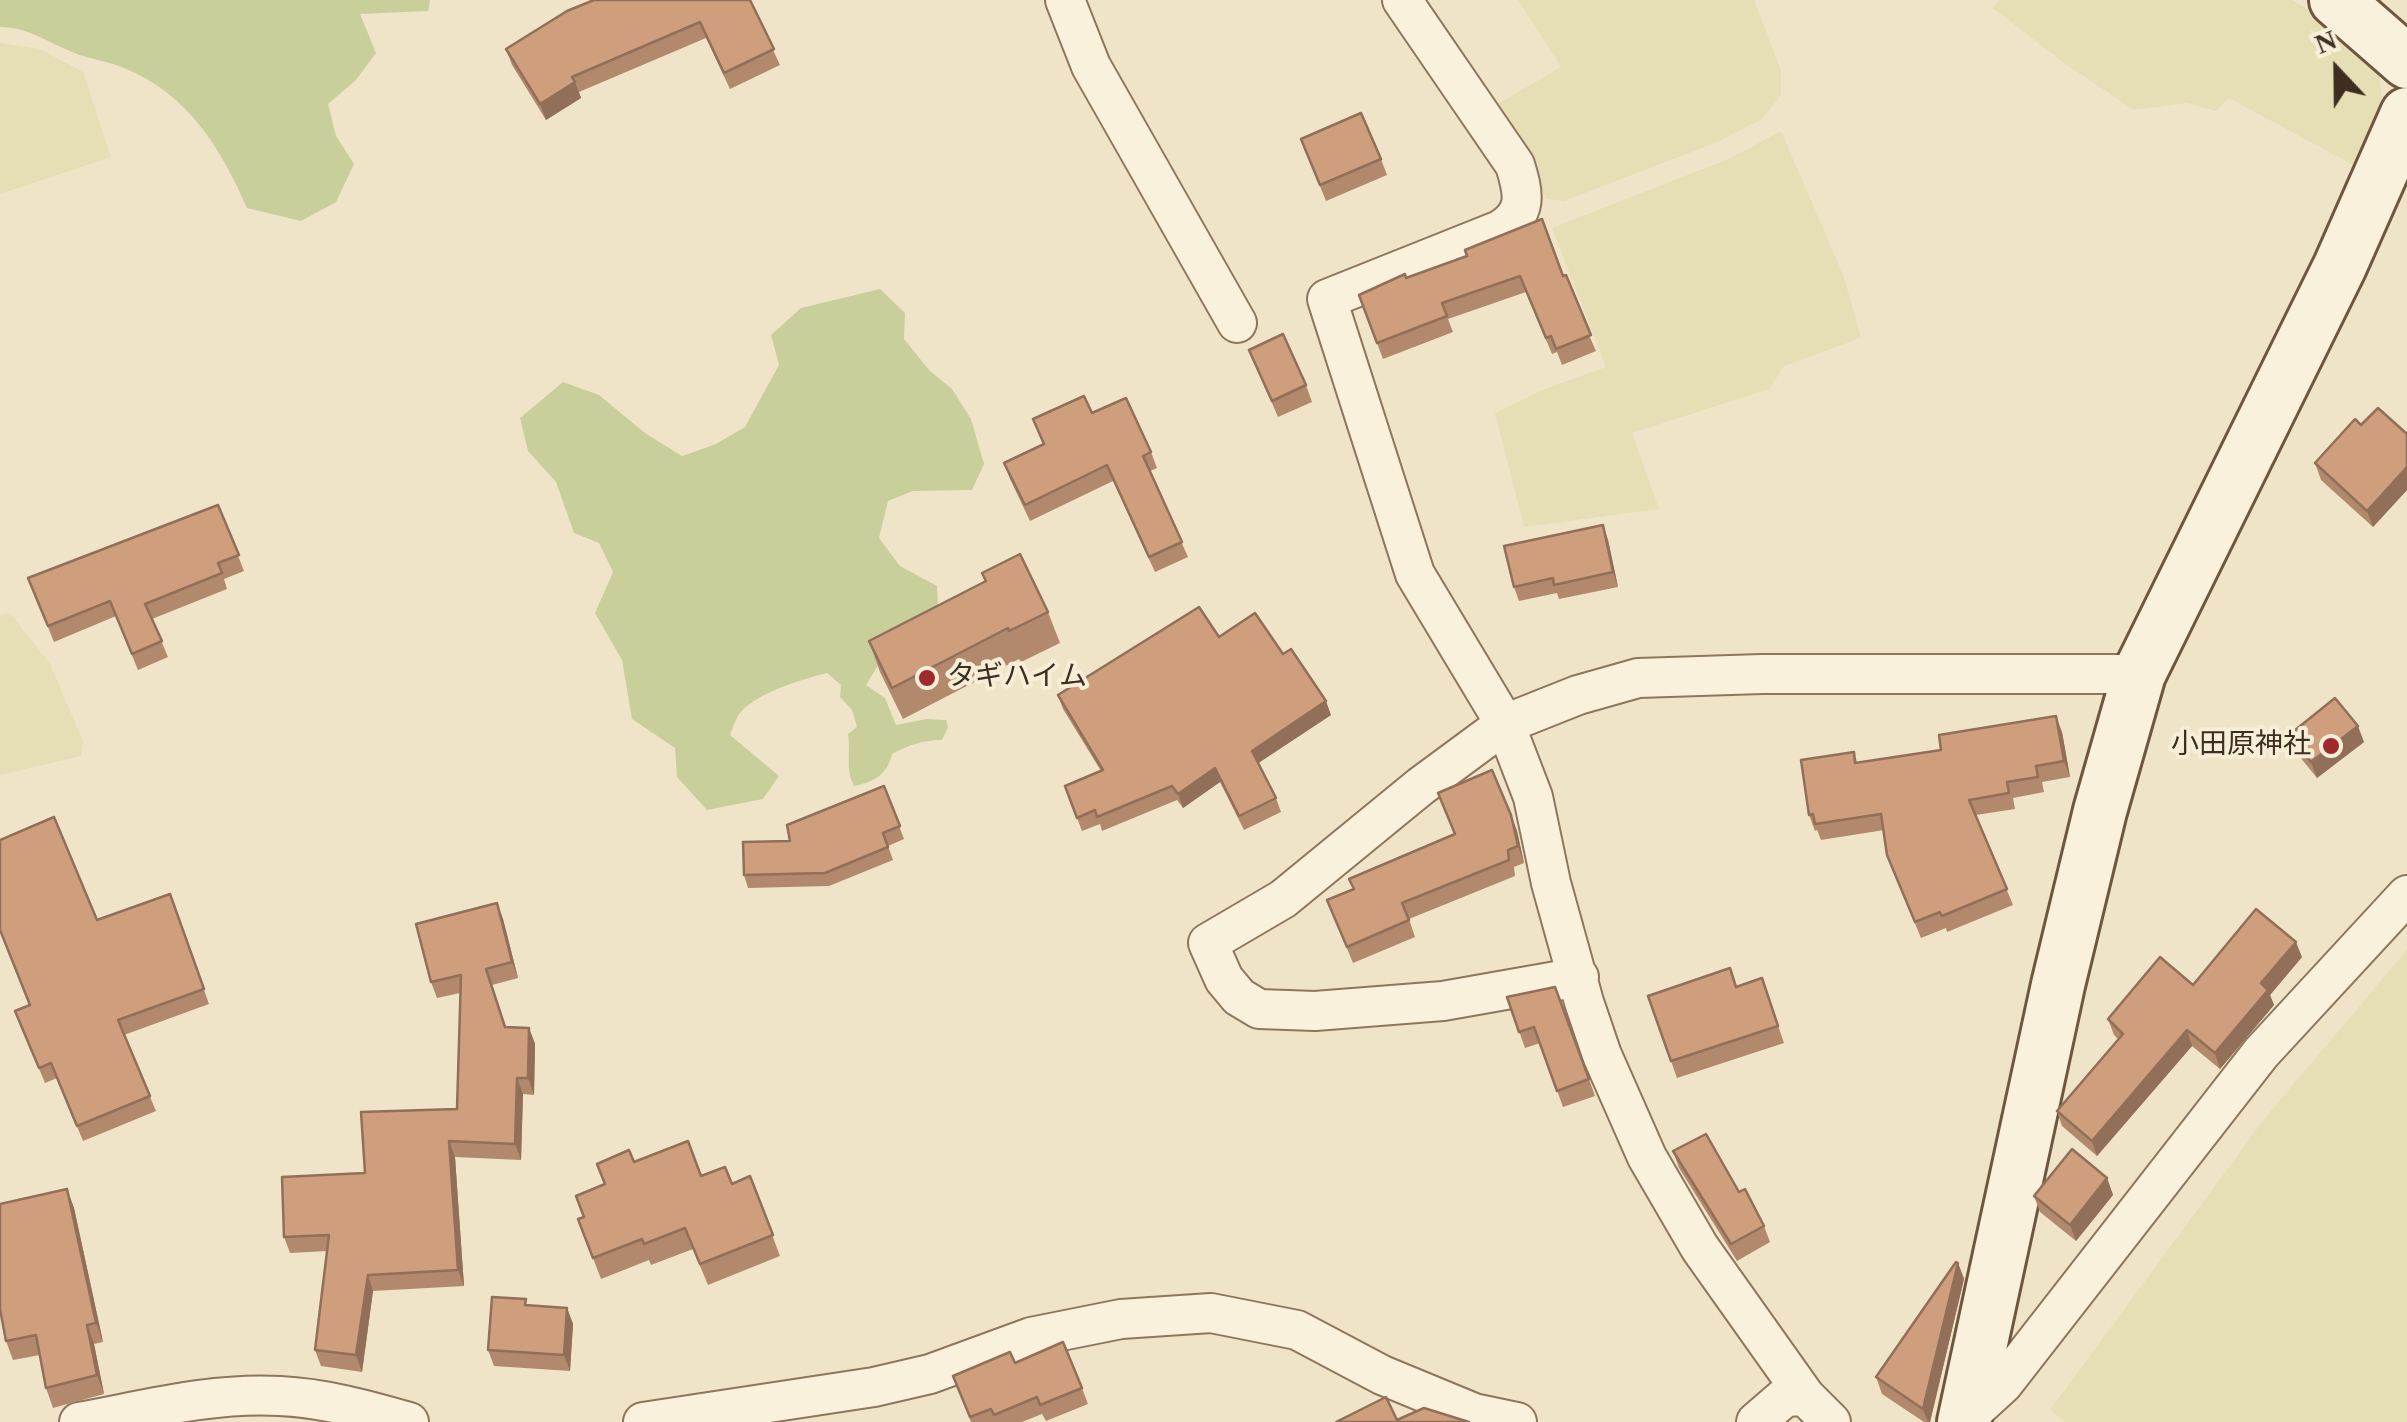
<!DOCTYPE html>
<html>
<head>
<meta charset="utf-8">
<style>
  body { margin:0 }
  #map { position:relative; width:2407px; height:1422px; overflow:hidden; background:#f0e4c8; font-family:"Times New Roman",serif }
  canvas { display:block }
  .north { position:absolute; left:2287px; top:20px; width:100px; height:100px; -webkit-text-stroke:8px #f7eed8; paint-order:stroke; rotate:338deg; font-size:28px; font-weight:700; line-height:40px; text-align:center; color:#3d2e20 }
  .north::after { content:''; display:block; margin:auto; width:35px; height:45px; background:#3d2e20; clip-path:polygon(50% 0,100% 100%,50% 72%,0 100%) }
</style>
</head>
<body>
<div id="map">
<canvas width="2407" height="1422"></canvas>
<div class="north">N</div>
</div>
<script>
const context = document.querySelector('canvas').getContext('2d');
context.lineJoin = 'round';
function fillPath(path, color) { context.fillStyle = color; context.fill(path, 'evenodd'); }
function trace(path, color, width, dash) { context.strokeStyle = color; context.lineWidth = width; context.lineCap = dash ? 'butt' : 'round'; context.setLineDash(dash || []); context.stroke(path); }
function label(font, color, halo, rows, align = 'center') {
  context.font = font + ' "Times New Roman","Noto Sans JP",serif'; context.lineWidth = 8; context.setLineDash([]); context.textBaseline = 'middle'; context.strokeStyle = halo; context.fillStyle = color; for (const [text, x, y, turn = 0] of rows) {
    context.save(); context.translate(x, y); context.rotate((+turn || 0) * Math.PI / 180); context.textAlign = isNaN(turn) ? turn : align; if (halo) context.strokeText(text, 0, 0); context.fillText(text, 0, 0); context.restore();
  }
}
const farmland = new Path2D(`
  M1518,0H1754L1781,70V95L1762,119L1715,143L1564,201L1547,199L1491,108L1561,67Z
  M1999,0H2292L2339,27L2379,71L2383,111L2355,166L2229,98L2216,111L2187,103L2134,110L2064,63L1993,8Z
  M0,43L40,49L83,72L111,157L0,194Z
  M1781,131L1844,277L1861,338L1784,366L1769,389L1632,433L1659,509L1524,527L1495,413L1545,389L1606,367L1552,228L1731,158Z
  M10,613L50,664L83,741L81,756L0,775V615Z
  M2407,950V1422H2065L2050,1410L2265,1118Z`);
const green = new Path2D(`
  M0,0H430L428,11L360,14L376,53L356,80L328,104L336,136L354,164L336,202L301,221L247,208C220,147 188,94 124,68C107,61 88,59 72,52C47,42 28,27 0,27Z
  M880,289L905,313L904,339L929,370L952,389L971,419L984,464L972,490L913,491L888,501L879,538L900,566L937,586L939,621L885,654L866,685L885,698L896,725L927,719L946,720L948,727L942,740C923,740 909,745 892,754C887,775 874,782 854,786C845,769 851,753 848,734L857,727L852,710L840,697L841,685L827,673C803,679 756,693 740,713C736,718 733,728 730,735L779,776L763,799L707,810L677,777L675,748L632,719L622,660L595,613L613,572L599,543L574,533L556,482L528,451L520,418L563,382L599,395L645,433L682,456L716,444L745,427L779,365L771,335L801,308Z`);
const street = new Path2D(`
  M1065,0L1091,66L1237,323
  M1402,0L1515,165C1524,194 1528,213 1500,230L1327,299L1415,574L1505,724L1533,797L1551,883L1584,1002L1602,1055L1647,1157L1700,1248L1805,1396
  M1579,977L1443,1001L1315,1011L1259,1009L1239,997L1224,979L1208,943L1283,899L1421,786L1505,724L1578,695L1638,678L1762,674H2139
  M1965,1419L2003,1384L2261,1053L2407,895
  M79,1422C145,1410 212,1392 280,1396C324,1398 367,1410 409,1422
  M643,1422L874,1387L930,1374L1031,1337L1121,1319L1211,1313L1297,1330L1382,1375L1474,1413L1517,1422
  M1756,1422L1785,1397L1805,1396L1831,1422`);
const secondary = new Path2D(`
  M2336,0L2407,62
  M1964,1422L2058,985L2100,811L2139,674L2340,266L2407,114`);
const wall = new Path2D(`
  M750,0L780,65L730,89L706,38L579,92L581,98L546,120L512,65L506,49Z
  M1301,139L1381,159L1387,175L1326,201Z
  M1467,256L1563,276L1596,351L1562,365L1557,352L1552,354L1526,292L1448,319L1453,332L1383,359L1359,295Z
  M1249,350L1306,385L1312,402L1278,417Z
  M1092,413L1151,452L1157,468L1150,471L1188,557L1155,572L1113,481L1030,521L1010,479L1004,463L1043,444L1033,419Z
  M2361,425L2407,434V490L2373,527L2321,480L2315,463Z
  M218,505L244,571L224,579L227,589L152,619L168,657L138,670L116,616L54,642L28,578Z
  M1608,540L1618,587L1559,599L1557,593L1519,601L1514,587Z
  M982,573L1048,612L1060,643L1021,662L1019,659L903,719L880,672L869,641L985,582Z
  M1219,637L1283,654L1331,715L1258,763L1276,798L1281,812L1244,830L1220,782L1183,808L1177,800L1102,831L1100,824L1082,831L1065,786L1101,771L1063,709L1058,695Z
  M2062,732L2070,777L2042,782L2044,792L2013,798L2015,809L1976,815L2013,905L1947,932L1946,928L1921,938L1887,855L1884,830L1821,840L1817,830L1815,831L1809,815L1854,752L1857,762Z
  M2289,735L2364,742L2317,778L2295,751Z
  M884,786L904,839L888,846L893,860L829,886L748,888L744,875L790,841Z
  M1438,793L1511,815L1517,831L1524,863L1514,867L1515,876L1409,919L1415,937L1353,963L1327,900L1353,889L1349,879L1454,834Z
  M170,894L209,1004L124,1035L156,1111L83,1141L57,1078L45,1083L21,1026L30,1005L97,920Z
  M497,903L503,919L518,978L492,985L506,1027L529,1028L535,1044L534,1095L523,1094L521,1160L455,1157L464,1286L373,1291L362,1372L321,1366L315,1350L327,1251L290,1253L284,1237L365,1173L457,1109L460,993L437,998L431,982Z
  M2302,957L2270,995L2274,1005L2220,1069L2192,1046L2097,1156L2062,1126L2057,1111L2118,1039L2114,1035L2108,1019L2193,985Z
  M1762,978L1784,1043L1677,1078L1648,996L1736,987Z
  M1507,997L1589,1079L1595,1096L1563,1107L1540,1043L1525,1048Z
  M1673,1151L1739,1192L1764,1226L1770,1242L1737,1261L1679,1168Z
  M634,1162L701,1176L732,1184L750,1176L780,1256L708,1285L693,1249L651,1265L649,1260L601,1279L578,1219L583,1217L576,1196L605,1185L597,1164Z
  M2107,1178L2113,1195L2076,1241L2040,1212L2034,1196Z
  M67,1189L74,1208L103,1342L94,1344L104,1394L53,1408L46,1388L40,1355L13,1360L6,1341Z
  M1958,1263L1964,1279L1930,1422H1924L1882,1394L1876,1377Z
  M528,1305L567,1308L573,1324L570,1371L494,1366L488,1350Z
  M1015,1363L1082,1388L1088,1404L1046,1421L1042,1414L1022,1422H971L953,1376Z`);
const shadedWall = new Path2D(`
  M575,82L581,98L546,120L540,104Z
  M2407,467V490L2373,527L2367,511Z
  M1603,525L1608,540L1618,587L1613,572Z
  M1326,701L1331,715L1257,764L1252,751Z
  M2056,716L2062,732L2070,777L2064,761Z
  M2358,726L2364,742L2317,778L2311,762Z
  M1215,768L1220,782L1183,808L1178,794Z
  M1511,815L1517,831L1524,863L1518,846Z
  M497,903L503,919L518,978L512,962Z
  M2296,942L2302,957L2270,995L2274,1005L2220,1069L2215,1053L2261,983Z
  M529,1028L535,1044L534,1095L528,1078Z
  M2187,1030L2192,1046L2097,1156L2092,1141Z
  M517,1078L523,1094L521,1160L515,1144Z
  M449,1141L455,1157L464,1286L458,1270Z
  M2107,1178L2113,1195L2076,1241L2070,1225Z
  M67,1189L74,1208L103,1342L96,1323Z
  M1958,1263L1964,1279L1930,1422H1928L1923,1409Z
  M368,1275L373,1291L362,1372L356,1355Z
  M567,1308L573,1324L570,1371L564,1355Z
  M87,1325L94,1344L104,1394L97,1375Z`);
const building = new Path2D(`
  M594,0H750L774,49L724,73L700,22L572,77L575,82L540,104L506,49L567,11Z
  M1361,113L1381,159L1320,185L1301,139Z
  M1542,219L1563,276L1566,275L1591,335L1556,349L1551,336L1546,338L1520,276L1442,303L1447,316L1377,343L1359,295L1405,274L1406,278L1467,256L1465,250Z
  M1283,334L1306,385L1272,401L1249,350Z
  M1084,396L1092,413L1126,398L1151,452L1143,456L1182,542L1149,557L1107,465L1025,505L1004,463L1044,444L1033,419Z
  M2378,408L2407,434V467L2367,511L2315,463L2355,419L2361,425Z
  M218,505L239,555L218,563L222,573L145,604L162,641L132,654L110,601L48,626L28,578Z
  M1603,525L1613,572L1554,585L1553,578L1514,587L1504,546Z
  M1020,554L1048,612L1009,631L1008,628L892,688L869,641L986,581L982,573Z
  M1199,607L1219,637L1255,613L1283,654L1291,649L1326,701L1252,751L1276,798L1239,816L1215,768L1178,794L1172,786L1097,817L1095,810L1077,818L1065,786L1103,770L1058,695Z
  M2335,698L2358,726L2311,762L2289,735Z
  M2056,716L2064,761L2036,766L2038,777L2007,782L2009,793L1969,800L2007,889L1942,916L1940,912L1915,922L1887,855L1881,814L1815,824L1813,814L1809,815L1801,760L1854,752L1855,763L1941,750L1939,735Z
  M1492,770L1511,815L1518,846L1508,850L1509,860L1402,903L1409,920L1347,947L1327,900L1354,889L1349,879L1455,834L1438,793Z
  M884,786L900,826L883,833L888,847L825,873L744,875L743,842L790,841L787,825Z
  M54,817L97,920L170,894L204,989L118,1020L150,1096L77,1126L51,1063L39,1068L15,1011L30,1005L0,930V840Z
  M497,903L512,962L486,969L505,1027L529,1028L528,1078H517L515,1144L449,1141L458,1270L368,1275L356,1355L315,1350L329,1235L284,1237L282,1177L365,1173L361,1112L457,1109L461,975L431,982L416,924Z
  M2256,909L2296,942L2261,983L2268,990L2215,1053L2187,1030L2092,1141L2057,1111L2123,1034L2108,1019L2160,957L2193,985Z
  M1730,968L1736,987L1762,978L1778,1026L1671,1061L1648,996Z
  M1555,987L1589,1079L1557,1091L1534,1027L1519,1032L1507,997Z
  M1706,1134L1739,1192L1745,1189L1764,1226L1731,1244L1673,1151Z
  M688,1141L701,1176L725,1167L732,1184L750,1176L773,1235L700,1264L685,1228L644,1244L642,1239L593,1258L578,1219L584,1217L576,1196L605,1184L597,1164L629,1150L634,1162Z
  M2072,1149L2107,1178L2070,1225L2034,1196Z
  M67,1189L96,1323L87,1325L97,1375L46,1388L36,1335L6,1341L0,1309V1204Z
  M1956,1262L1958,1263L1923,1409L1876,1377Z
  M492,1297L526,1299L525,1305L567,1308L564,1355L488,1350Z
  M1063,1342L1082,1388L1040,1405L1037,1397L994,1415L991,1409L970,1417L953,1376L1010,1352L1015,1363Z
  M1386,1397L1397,1420L1424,1408L1469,1422H1336Z`);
const markers = [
  [927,678,10,"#9e2a2b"],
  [2331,746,10,"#9e2a2b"]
];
const poiNames = [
  ["タギハイム",947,678],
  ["小田原神社",2311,746,"right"]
];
fillPath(farmland, '#e6deb5');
fillPath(green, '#c9cf9b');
trace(street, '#8d765c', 42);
trace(secondary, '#6f573f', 58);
trace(street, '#faf1dc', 38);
trace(secondary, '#faf1dc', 52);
fillPath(wall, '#b2896c');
fillPath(shadedWall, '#916f58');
fillPath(building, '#cf9f7d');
trace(building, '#916f58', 2.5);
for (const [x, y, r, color] of markers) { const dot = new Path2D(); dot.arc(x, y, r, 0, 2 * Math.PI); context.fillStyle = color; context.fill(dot); trace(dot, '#f7eed8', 4); }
label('28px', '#3d2e20', '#f7eed8', poiNames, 'left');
</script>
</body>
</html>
